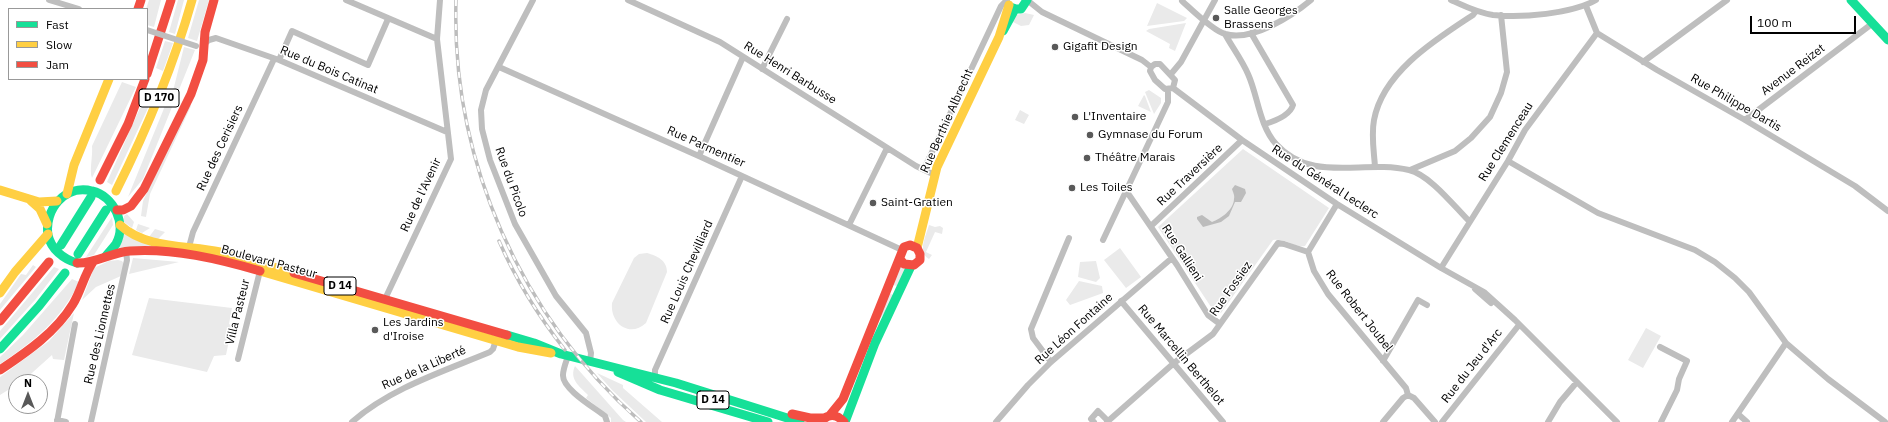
<!DOCTYPE html>
<html>
<head>
<meta charset="utf-8">
<style>
  body { margin:0 }
  #map { position:relative; width:1888px; height:422px; overflow:hidden; background:#fff; font-family:"IBM Plex Sans",sans-serif }
  canvas { display:block }
  .legend { position:absolute; left:8px; top:8px; width:140px; height:72px; box-sizing:border-box; background:#fff; border:1px solid #999; margin:0; padding:5px 7px; list-style:none; font-size:12px; color:#000 }
  .legend li { display:flex; align-items:center; gap:8px; height:20px }
  .legend b { width:20px; border:1px solid #999 }
  .north { position:absolute; left:8px; top:374px; width:40px; height:40px; box-sizing:border-box; background:#fff; border:1px solid #999; border-radius:50%; rotate:0deg; font-size:11px; font-weight:700; line-height:16px; text-align:center; color:#000 }
  .north::after { content:''; display:block; margin:auto; width:14px; height:18px; background:#595959; clip-path:polygon(50% 0,100% 100%,50% 72%,0 100%) }
  .scale { position:absolute; left:1750px; top:16px; width:106px; height:18px; box-sizing:border-box; border:2px solid #000; border-top:0; padding-left:5px; font-size:12px; line-height:14px; white-space:nowrap; color:#000; -webkit-text-stroke:3px #fff; paint-order:stroke }
</style>
</head>
<body>
<div id="map">
<canvas width="1888" height="422"></canvas>
<ul class="legend">
<li><b style="height:5px;background:#16e098"></b>Fast</li>
<li><b style="height:5px;background:#ffcf43"></b>Slow</li>
<li><b style="height:5px;background:#f24e42"></b>Jam</li>
</ul>
<div class="north">N</div>
<div class="scale">100 m</div>
</div>
<script>
const context = document.querySelector('canvas').getContext('2d');
context.lineJoin = 'round';
function fillPath(path, color) { context.fillStyle = color; context.fill(path, 'evenodd'); }
function trace(path, color, width, dash) { context.strokeStyle = color; context.lineWidth = width; context.lineCap = dash ? 'butt' : 'round'; context.setLineDash(dash || []); context.stroke(path); }
function label(font, color, halo, rows, align = 'center') {
  context.font = font + ' "IBM Plex Sans",sans-serif'; context.lineWidth = 3; context.setLineDash([]); context.textBaseline = 'middle'; context.strokeStyle = halo; context.fillStyle = color; for (const [text, x, y, turn = 0] of rows) {
    context.save(); context.translate(x, y); context.rotate((+turn || 0) * Math.PI / 180); context.textAlign = isNaN(turn) ? turn : align; if (halo) context.strokeText(text, 0, 0); context.fillText(text, 0, 0); context.restore();
  }
}
const green = new Path2D(`
  M149,0H161L154,27L147,25L146,9Z
  M178,0H184L175,34L169,32Z
  M199,0H209L197,41L188,38Z
  M1157,3L1187,18L1184,21L1147,26Z
  M1025,13L1034,15L1029,25L1021,26L1013,22L1016,15Z
  M1186,23L1175,51L1169,48L1170,44L1146,31L1149,29Z
  M165,41L173,43L163,71L156,68Z
  M184,47L195,50L143,179L128,197L167,101L173,91Z
  M122,82L136,87L92,178C89,171 93,156 92,146Z
  M148,90L155,93L112,185L107,182Z
  M1149,90L1161,98V103L1154,114L1145,92Z
  M1144,95L1145,96L1151,112L1138,106Z
  M189,104L191,106L150,194L146,217L141,216L143,201Z
  M1020,110L1029,115L1024,124L1015,120Z
  M1243,149L1329,208L1305,246C1295,248 1286,238 1273,240L1221,313H1215L1158,227Z
  M127,214L134,222L132,228L124,222V216Z
  M112,217L113,225L94,255L86,257Z
  M138,224L150,228L142,233L136,230Z
  M929,225L935,227L940,226L943,228L942,234L935,232L926,252L932,255L929,259C917,252 926,236 929,225Z
  M155,229L165,232L158,239L149,237Z
  M123,234L173,247L118,249Z
  M1120,248L1141,277L1126,288L1104,260Z
  M647,253C657,256 667,260 667,272L646,323C630,338 610,324 612,303L634,258L639,254Z
  M133,258L179,262L129,274Z
  M118,260L122,261L124,264L121,276L96,287L82,300L94,268L109,261Z
  M1096,261L1100,278L1096,282L1078,277L1080,262Z
  M900,263L907,266L899,287L891,284Z
  M33,265L36,267L0,310V304L21,274L26,275Z
  M54,267L59,269L35,300L0,339V331Z
  M72,279L79,282C61,320 34,341 0,364V357L23,335Z
  M1079,281L1102,286L1103,293L1070,305L1066,300Z
  M887,292L895,296L884,314L874,325Z
  M149,298L232,308L229,324L232,326L226,355L214,356L207,372L132,355Z
  M74,313L64,360L53,359L52,355L23,381L16,382V385L0,395V377L49,341Z
  M1646,328L1661,336L1643,368L1628,360Z
  M575,366L623,420L626,422H611V418L586,398L588,395C579,386 569,379 575,366Z
  M597,373L623,385V388L662,422H646L612,390Z`);
const water = new Path2D(`
  M1235,185L1245,189L1246,193L1241,202H1235L1229,216L1221,222L1203,227L1197,219V217L1202,215L1212,222C1221,219 1234,209 1234,199C1235,196 1233,192 1232,189Z`);
const street = new Path2D(`
  M49,0L79,9
  M346,0L437,39
  M533,0L486,90L481,110L482,129L490,160L515,224L556,296L586,333L591,353L590,362
  M628,0L720,42L916,166L935,175
  M1027,0L1042,12L1142,60L1151,67
  M1451,0C1464,6 1478,13 1493,15C1521,18 1572,14 1596,0
  M1182,1C1191,9 1213,31 1225,34C1252,42 1292,16 1311,0
  M1586,6L1597,33L1657,70L1745,120L1855,186L1888,211
  M1251,33L1293,105C1290,115 1275,121 1265,124
  M1225,34C1232,47 1242,60 1248,74C1258,96 1259,125 1276,144C1312,184 1363,159 1409,170C1430,175 1454,206 1469,221
  M203,45L209,40L216,38L279,60L447,132
  M279,60L292,31L368,65L388,19
  M1643,62L1727,0
  M1155,64H1160L1175,80L1173,88L1165,89L1155,80L1150,71L1151,67Z
  M499,67L701,157L902,250
  M762,69L787,19
  M1171,74L1181,62L1215,0
  M1173,88L1242,140L1337,204L1441,268L1484,292L1515,320L1617,422
  M1745,120L1873,23
  M699,156L743,57
  M1508,161L1598,213L1695,250L1715,262L1735,278L1749,292L1786,343L1828,379L1885,422
  M1375,167C1374,151 1371,136 1374,120C1383,72 1435,40 1473,15L1476,11
  M924,169L993,23L1001,6L1007,0
  M1410,170L1455,151L1471,138L1490,117L1501,93L1507,72L1501,15
  M1127,192L1177,265L1208,315L1220,324
  M1337,204L1308,252L1314,271L1328,294L1406,388L1408,395L1414,398L1435,422
  M849,225L887,148
  M1151,226L1242,140
  M1103,240L1168,102V90
  M189,247L193,232L274,59
  M1441,268L1508,161L1525,130L1597,33
  M1475,289L1491,303
  M385,299L451,159L437,39L440,0
  M1121,301L1223,422
  M1660,347L1687,361L1679,379L1677,390L1661,422
  M568,356C566,362 563,369 563,375C562,389 595,408 605,416L607,422
  M238,359L260,271
  M1383,361L1418,300L1427,305
  M1051,362L1033,338L1031,329L1069,238
  M655,377V370L742,176
  M1738,414L1747,422
  M57,420L66,422
  M57,422L75,324
  M91,422L127,260L126,251
  M352,422C391,388 442,372 490,352L493,349L497,337
  M996,422L1028,385L1051,362L1172,258
  M1094,422L1091,419L1098,411L1108,421
  M1107,422L1174,363L1213,334L1278,243L1284,244L1308,252
  M1383,422L1403,398L1408,395
  M1442,422L1519,325
  M1548,422L1560,402L1577,382
  M1732,422L1786,343`);
const fast = new Path2D(`
  M1851,0L1888,40
  M1010,7L1016,9H1021L1027,0
  M1003,31L1015,9
  M61,245L91,197
  M78,254L106,210
  M77,263C63,259 51,249 48,235C44,210 65,184 92,191C114,196 127,224 116,244C113,248 109,252 106,256
  M507,335L534,343L561,354L676,383L800,422
  M0,349L39,306L65,273
  M618,372L660,390L768,422
  M845,422L875,343L911,266`);
const slow = new Path2D(`
  M0,190L39,202L57,201
  M116,191C147,129 173,67 192,0
  M67,194L74,165L109,79
  M31,201L40,209L47,224
  M120,225C146,249 187,245 220,252C245,257 269,266 294,273
  M917,248L937,167L999,37L1009,5
  M260,271L518,347L551,353
  M0,293L15,272L48,234`);
const jam = new Path2D(`
  M138,9L141,0
  M147,74L171,0
  M100,180L128,124L145,79
  M117,210H123L131,206L144,189L191,94L203,60L205,32L214,0
  M77,263C95,264 112,252 130,251C173,248 219,259 260,271
  M294,273L507,335
  M0,321L49,262
  M0,370C27,352 56,332 73,304C81,291 84,275 93,262
  M792,414L810,418H823
  M830,415L843,399L904,247L910,245L917,248L920,254V260L914,265L904,264L900,259
  M821,422C828,413 837,414 844,422`);
const rail = new Path2D(`
  M456,0C451,160 521,317 641,422
  M499,241C516,280 539,317 565,350`);
const streetBridge = new Path2D(`
  M147,30L196,46`);
const markers = [
  [1216,18,4,"#595959"],
  [1055,47,4,"#595959"],
  [1075,117,4,"#595959"],
  [1090,135,4,"#595959"],
  [1087,158,4,"#595959"],
  [1072,188,4,"#595959"],
  [873,203,4,"#595959"],
  [375,330,4,"#595959"]
];
const shields = [
  [159,98,40],
  [340,286,32],
  [713,400,32]
];
const shieldNames = [
  ["D 170",159,98],
  ["D 14",340,286],
  ["D 14",713,400]
];
const poiNames = [
  ["Salle Georges",1224,11],
  ["Brassens",1224,25],
  ["Gigafit Design",1063,47],
  ["L'Inventaire",1083,117],
  ["Gymnase du Forum",1098,135],
  ["Théâtre Marais",1095,158],
  ["Les Toiles",1080,188],
  ["Saint-Gratien",881,203],
  ["Les Jardins",383,323],
  ["d'Iroise",383,337]
];
const streetNames = [
  ["Rue du Bois Catinat",329,70,23],
  ["Avenue Reizet",1793,70,-37],
  ["Rue Henri Barbusse",790,73,32],
  ["Rue Philippe Dartis",1736,103,30],
  ["Rue Berthie Albrecht",947,121,-66],
  ["Rue Clemenceau",1506,142,-58],
  ["Rue Parmentier",706,147,24],
  ["Rue des Cerisiers",220,148,-65],
  ["Rue Traversière",1190,175,-43],
  ["Rue du Picolo",511,182,70],
  ["Rue du Général Leclerc",1325,182,33],
  ["Rue de l'Avenir",421,195,-65],
  ["Rue Gallieni",1182,253,57],
  ["Boulevard Pasteur",269,262,15],
  ["Rue Louis Chevilliard",687,272,-66],
  ["Rue Fossiez",1231,289,-55],
  ["Rue Robert Joubel",1359,311,52],
  ["Villa Pasteur",238,312,-76],
  ["Rue Léon Fontaine",1074,329,-42],
  ["Rue des Lionnettes",100,334,-77],
  ["Rue Marcellin Berthelot",1181,355,50],
  ["Rue du Jeu d'Arc",1472,366,-52],
  ["Rue de la Liberté",424,368,-24]
];
fillPath(green, '#eaeaea');
fillPath(water, '#bcbcbc');
trace(street, '#bebebe', 6);
trace(fast, '#16e098', 9);
trace(slow, '#ffcf43', 9);
trace(jam, '#f24e42', 9);
trace(rail, '#bdbdbd', 3.5);
trace(rail, '#fff', 2, [6]);
trace(streetBridge, '#bebebe', 6);
for (const [x, y, r, color] of markers) { const dot = new Path2D(); dot.arc(x, y, r, 0, 2 * Math.PI); context.fillStyle = color; context.fill(dot); trace(dot, '#fff', 1.5); }
for (const [x, y, w] of shields) { const box = new Path2D(); box.roundRect(x - w / 2, y - 9, w, 18, 3); context.fillStyle = '#fff'; context.fill(box); trace(box, '#000', 1); }
label('bold 11px', '#000', null, shieldNames);
label('12px', '#000', '#fff', poiNames, 'left');
label('12px', '#000', '#fff', streetNames);
</script>
</body>
</html>
